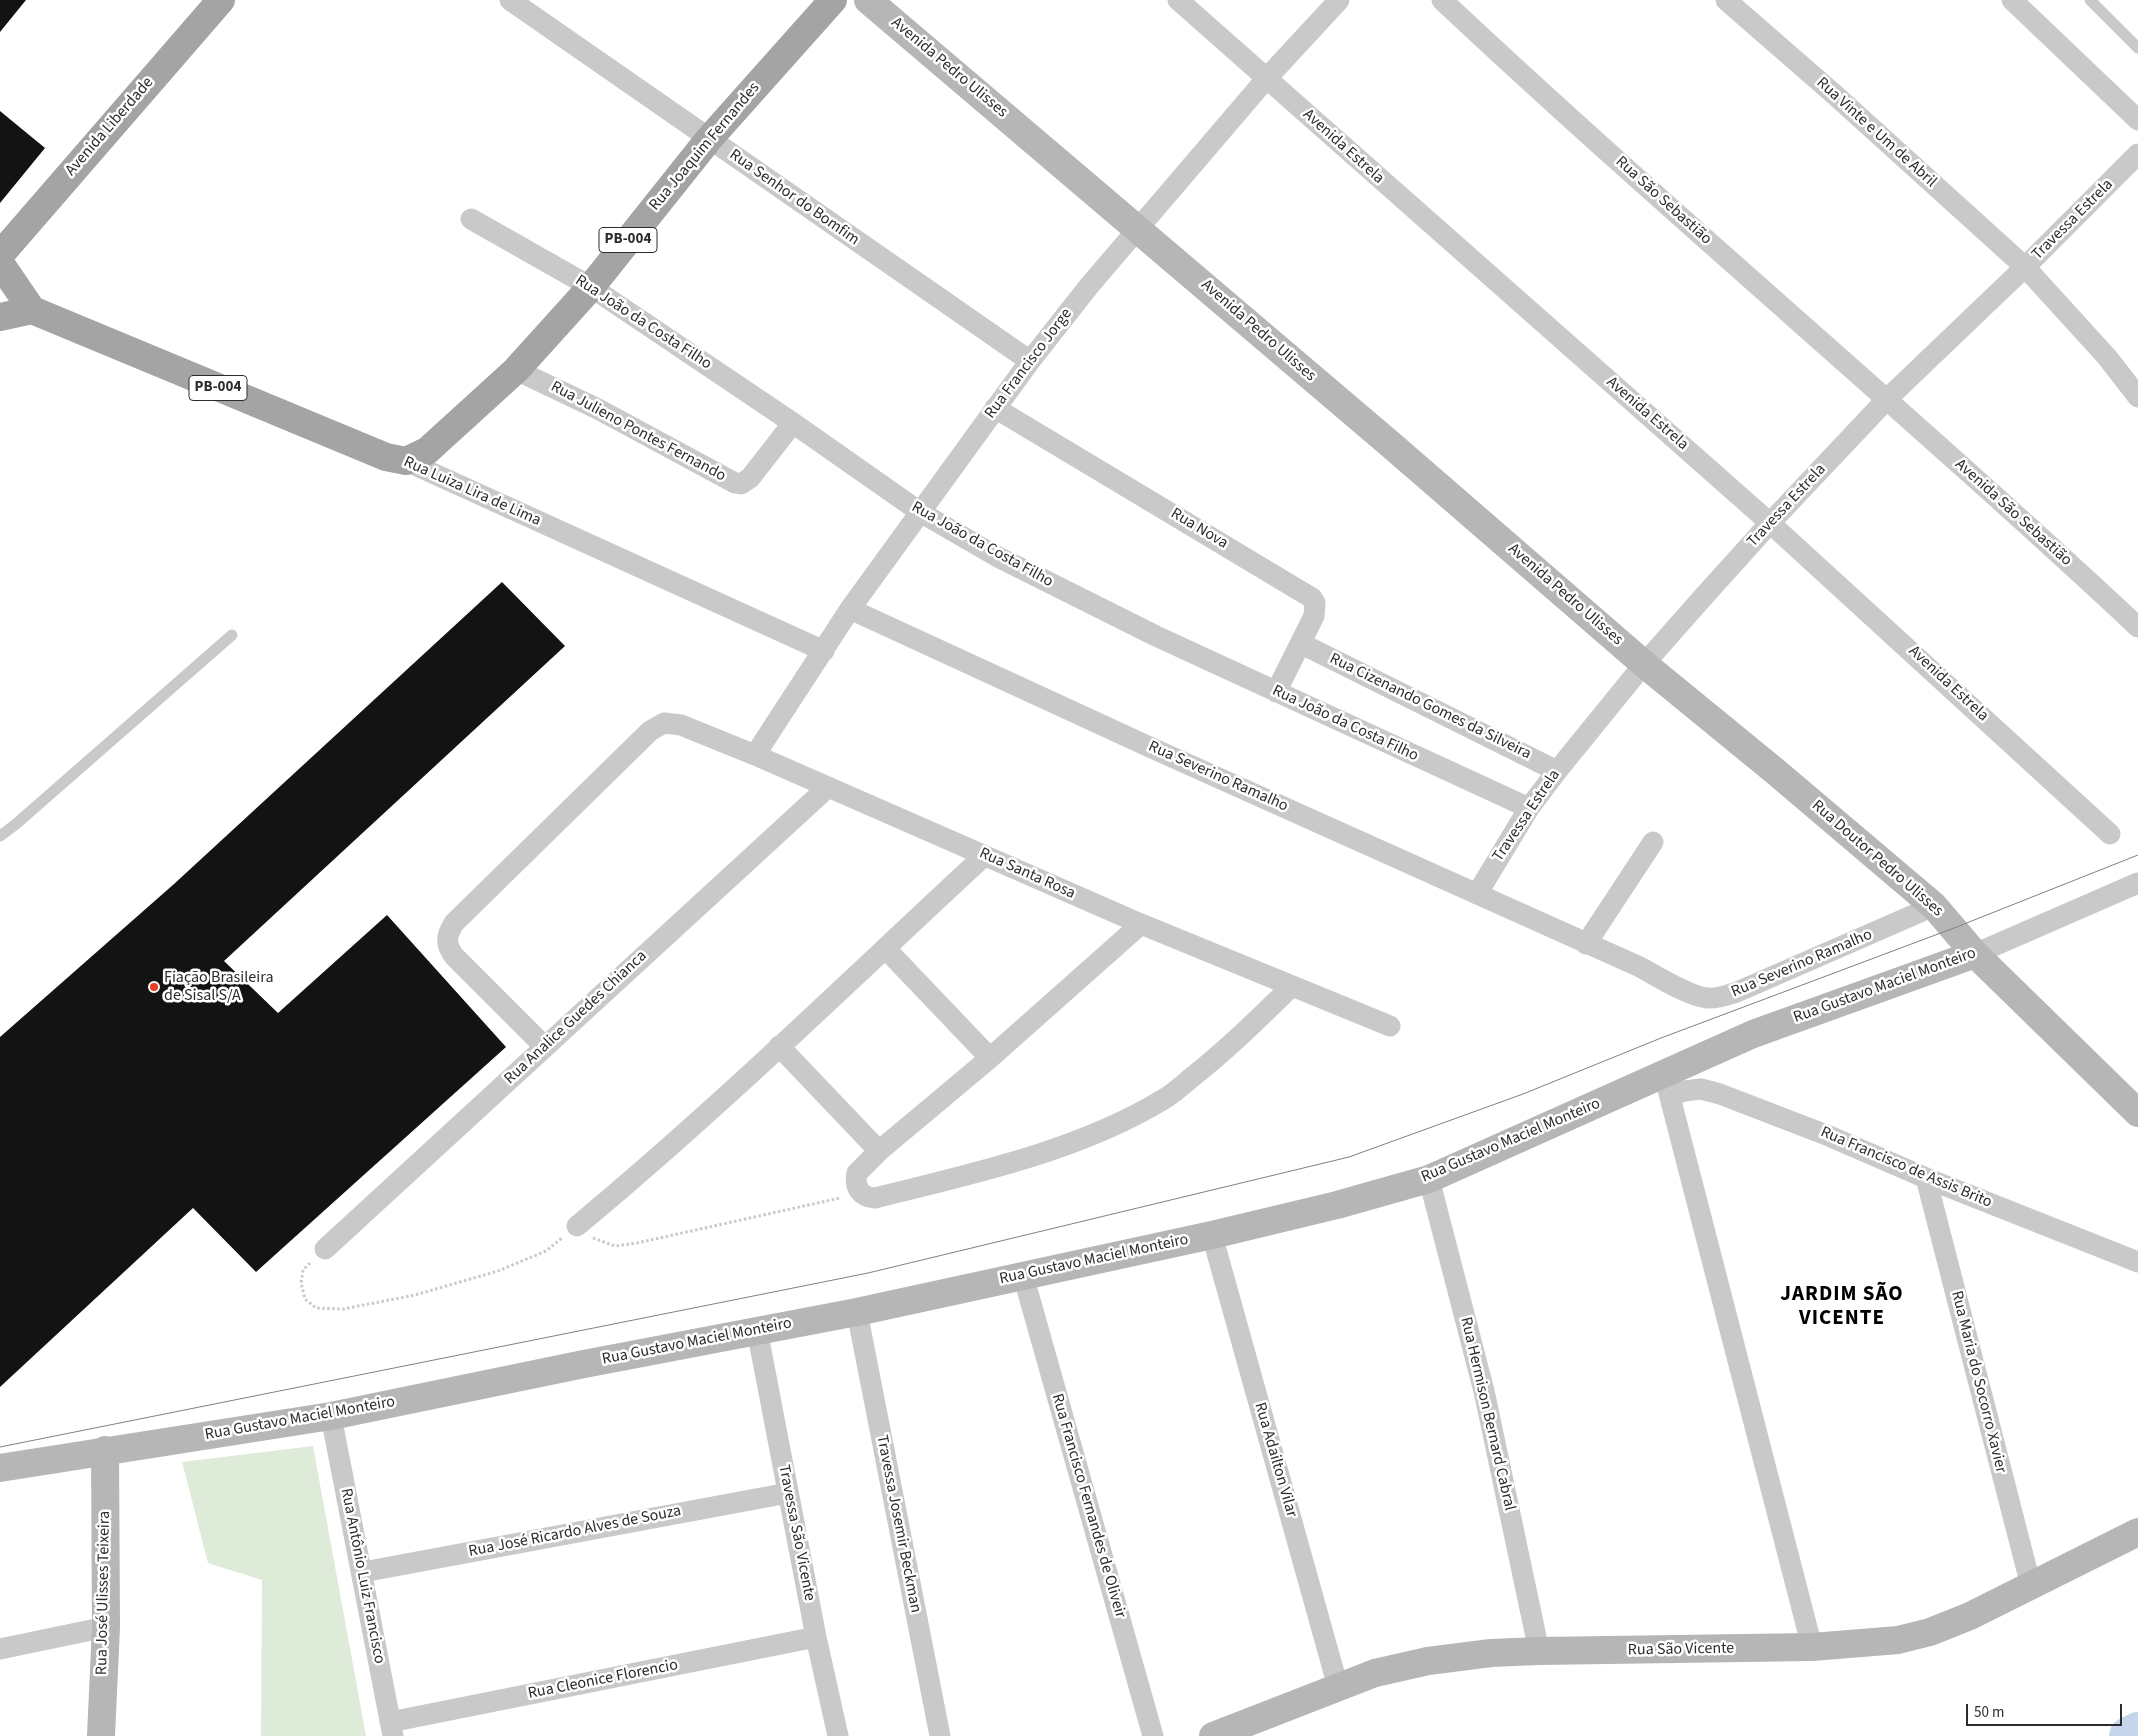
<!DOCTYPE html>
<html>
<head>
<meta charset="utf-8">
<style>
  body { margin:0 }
  #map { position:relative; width:2138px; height:1736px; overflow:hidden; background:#fff; font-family:"Source Sans 3",sans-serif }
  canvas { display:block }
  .scale { position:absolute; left:1966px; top:1704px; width:156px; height:22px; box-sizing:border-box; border:2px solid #2c2c2c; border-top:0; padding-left:6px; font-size:15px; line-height:18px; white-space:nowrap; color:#2c2c2c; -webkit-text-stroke:4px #fff; paint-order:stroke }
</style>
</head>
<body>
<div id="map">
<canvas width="2138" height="1736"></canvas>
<div class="scale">50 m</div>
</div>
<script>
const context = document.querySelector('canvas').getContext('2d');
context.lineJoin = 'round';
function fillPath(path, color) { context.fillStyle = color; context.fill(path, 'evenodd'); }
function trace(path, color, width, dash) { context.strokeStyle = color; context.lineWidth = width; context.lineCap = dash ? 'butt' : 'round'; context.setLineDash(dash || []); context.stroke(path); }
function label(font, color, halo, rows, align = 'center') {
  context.font = font + ' "Source Sans 3",sans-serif'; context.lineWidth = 5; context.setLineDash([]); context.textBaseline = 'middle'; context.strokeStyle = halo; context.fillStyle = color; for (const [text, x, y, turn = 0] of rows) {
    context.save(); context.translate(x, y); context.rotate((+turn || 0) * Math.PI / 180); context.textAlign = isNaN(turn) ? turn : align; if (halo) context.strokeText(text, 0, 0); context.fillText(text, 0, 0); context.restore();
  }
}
const green = new Path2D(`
  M313,1446L366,1736H261L262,1580L208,1563L182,1462Z`);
const river = new Path2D(`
  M2128,1736L2138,1731`);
const building = new Path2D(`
  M0,0H26L0,32Z
  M0,111L45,148L0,203Z
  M502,582L565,646L224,961L278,1013L387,915L506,1047L256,1272L193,1208L0,1387V1037L174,884Z`);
const path = new Path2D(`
  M593,1238L615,1246L637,1243L840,1198
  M310,1263L303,1270L301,1283L305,1299L316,1308L343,1309L415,1295L498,1271L546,1251L562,1238`);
const lane = new Path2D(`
  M2090,0L2138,48
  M0,836L16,824L232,635`);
const street = new Path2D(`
  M510,0L1030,361
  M1178,0L1770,523L2110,834
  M1442,0C1670,214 1910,414 2138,627
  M1726,0L1835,95L2025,267L2107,357L2138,397
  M2012,0L2138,120
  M471,219L591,287L793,423L920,512L996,556L1156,636L1529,808
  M516,370L598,409L735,483L741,484L750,478L793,423
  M995,408L1312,598L1315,603L1314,616L1276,692
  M406,461L824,651
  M850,609L1154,749L1640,967C1657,976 1688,996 1707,998C1717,999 1728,995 1737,992L1934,906
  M1302,644L1557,771
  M755,755L850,609L1030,361L1089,286L1266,79L1339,0
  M1477,894L1529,808L1557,771L1644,664L1705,595L1770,523L1887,399L2025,267L2138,154
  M1141,924L990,1058L879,1151L857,1173C854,1187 860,1197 875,1198C971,1174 1079,1151 1164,1099C1174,1093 1183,1085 1191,1078C1227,1050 1259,1018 1292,986
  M1586,944L1653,842
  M885,948L990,1058
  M1975,954L2138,883
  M544,1046L454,956C445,944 446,936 454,923L650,731L664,723L681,725L755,755L1141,924L1390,1026
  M779,1046L879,1151
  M1664,1074L1812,1647
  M1671,1096L1684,1091L1701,1089L1720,1094L1829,1136L1926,1178L2138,1262
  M1926,1178L2031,1586
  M1429,1179L1484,1391L1539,1651
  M577,1226C718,1109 850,980 984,856
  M1212,1235L1338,1687
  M325,1249L827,788
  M1023,1275L1153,1736
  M857,1312L940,1736
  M757,1330L816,1637L838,1736
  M331,1416L393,1736
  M363,1572L788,1493
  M0,1649L106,1627
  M390,1722L816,1637`);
const secondary = new Path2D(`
  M868,0L1390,444L1644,664L1776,772L1934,906L1975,954L2138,1113
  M0,1468L331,1416L584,1364L857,1312L1212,1235L1337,1205L1429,1179L1753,1034L1975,954
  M101,1736L106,1627L105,1450
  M1213,1736L1375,1673L1428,1661L1491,1653L1539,1651L1812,1647L1898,1640L1930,1632L1970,1616L2138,1532`);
const primary = new Path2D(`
  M0,255L221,0
  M0,263L32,310
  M32,310L386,457L406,461L427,451L516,370L591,287L709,139L833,0
  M0,317L32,310`);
const tram = new Path2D(`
  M0,1447L868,1273L1349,1157L1523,1094L1661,1038L1954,928L2138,855`);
const markers = [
  [154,987,5,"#ec3d26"]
];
const shields = [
  [628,240,58],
  [218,388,58]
];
const shieldNames = [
  ["PB-004",628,240],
  ["PB-004",218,388]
];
const streetNames = [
  ["Avenida Pedro Ulisses",949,68,40],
  ["Avenida Liberdade",110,127,-49],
  ["Rua Vinte e Um de Abril",1876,133,42],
  ["Rua Joaquim Fernandes",705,147,-50],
  ["Avenida Estrela",1343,147,42],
  ["Rua Senhor do Bomfim",794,198,35],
  ["Rua São Sebastião",1663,201,42],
  ["Travessa Estrela",2073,220,-45],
  ["Rua João da Costa Filho",643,323,33],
  ["Avenida Pedro Ulisses",1258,331,41],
  ["Rua Francisco Jorge",1029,364,-53],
  ["Avenida Estrela",1647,414,41],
  ["Rua Julieno Pontes Fernando",638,432,28],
  ["Rua Luiza Lira de Lima",472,492,24],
  ["Travessa Estrela",1787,506,-47],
  ["Avenida São Sebastião",2013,513,42],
  ["Rua Nova",1199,529,31],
  ["Rua João da Costa Filho",982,545,29],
  ["Avenida Pedro Ulisses",1565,595,41],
  ["Avenida Estrela",1948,684,43],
  ["Rua Cizenando Gomes da Silveira",1430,707,26],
  ["Rua João da Costa Filho",1345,724,25],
  ["Rua Severino Ramalho",1218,777,24],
  ["Travessa Estrela",1527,816,-56],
  ["Rua Doutor Pedro Ulisses",1877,859,41],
  ["Rua Santa Rosa",1027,874,24],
  ["Rua Severino Ramalho",1802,964,-23],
  ["Rua Gustavo Maciel Monteiro",1885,986,-20],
  ["Rua Analice Guedes Chianca",576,1018,-43],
  ["Rua Gustavo Maciel Monteiro",1511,1141,-23],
  ["Rua Francisco de Assis Brito",1906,1168,23],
  ["Rua Gustavo Maciel Monteiro",1094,1260,-12],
  ["Rua Gustavo Maciel Monteiro",697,1342,-11],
  ["Rua Maria do Socorro Xavier",1978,1382,76],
  ["Rua Hermison Bernard Cabral",1487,1414,77],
  ["Rua Gustavo Maciel Monteiro",300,1419,-10],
  ["Rua Adailton Vilar",1275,1460,74],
  ["Rua Francisco Fernandes de Oliveir",1088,1506,74],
  ["Travessa Josemir Beckman",898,1524,79],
  ["Rua José Ricardo Alves de Souza",575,1532,-11],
  ["Travessa São Vicente",796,1533,79],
  ["Rua Antônio Luiz Francisco",362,1576,79],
  ["Rua José Ulisses Teixeira",104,1593,-89],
  ["Rua São Vicente",1681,1650,-1],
  ["Rua Cleonice Florencio",603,1680,-11]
];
const poiNames = [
  ["Fiação Brasileira",164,978],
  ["de Sisal S/A",164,996]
];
const districtNames = [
  ["JARDIM SÃO",1842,1295],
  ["VICENTE",1842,1319]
];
fillPath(green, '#dfebd9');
trace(river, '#c4d5ec', 38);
fillPath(building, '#131313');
trace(path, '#c9c9c9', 3, [2.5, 2.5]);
trace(lane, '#c9c9c9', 11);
trace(street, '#c9c9c9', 21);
trace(secondary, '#b6b6b6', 28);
trace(primary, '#a4a4a4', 28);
trace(tram, '#818181', 1);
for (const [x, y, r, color] of markers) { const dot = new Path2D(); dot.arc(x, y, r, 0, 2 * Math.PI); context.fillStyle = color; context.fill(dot); trace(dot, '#fff', 2); }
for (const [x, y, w] of shields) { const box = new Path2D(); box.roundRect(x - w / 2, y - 12.5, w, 25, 4); context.fillStyle = '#fff'; context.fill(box); trace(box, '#2c2c2c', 1); }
label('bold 15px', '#2c2c2c', null, shieldNames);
label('16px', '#2c2c2c', '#fff', streetNames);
label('16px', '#2c2c2c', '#fff', poiNames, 'left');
context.letterSpacing = '1px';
label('bold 21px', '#000', '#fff', districtNames);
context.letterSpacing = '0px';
</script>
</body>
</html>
